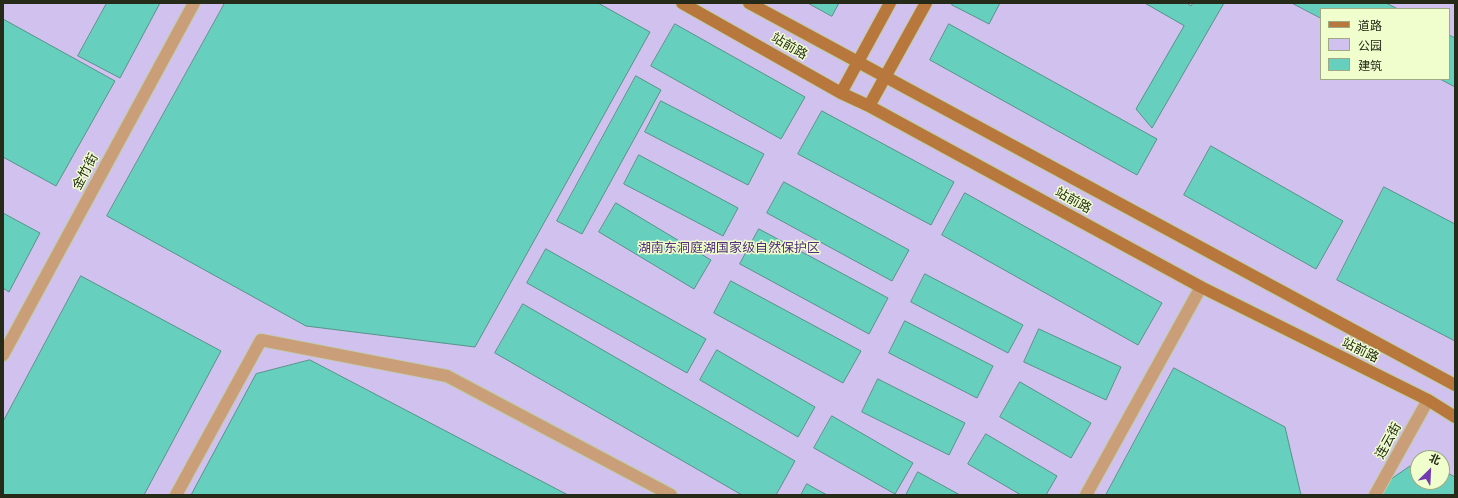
<!DOCTYPE html>
<html>
<head>
<meta charset="utf-8">
<style>
  body { margin:0 }
  #map { position:relative; width:1458px; height:498px; overflow:hidden; background:#e1f0bf; font-family:Roboto,"Noto Sans SC",sans-serif }
  canvas { display:block }
  .frame { position:absolute; inset:0; border:4px solid #252b18; pointer-events:none }
  .legend { position:absolute; left:1320px; top:8px; width:130px; height:72px; box-sizing:border-box; background:#effecc; border:1px solid #9eaa84; margin:0; padding:5px 7px; list-style:none; font-size:12px; color:#252b18 }
  .legend li { display:flex; align-items:center; gap:8px; height:20px }
  .legend b { width:20px; border:1px solid #9eaa84 }
  .north { position:absolute; left:1410px; top:450px; width:40px; height:40px; box-sizing:border-box; background:#effecc; border:1px solid #9eaa84; border-radius:50%; rotate:24deg; font-size:11px; font-weight:700; line-height:16px; text-align:center; color:#252b18 }
  .north::after { content:''; display:block; margin:auto; width:14px; height:18px; background:#723ab1; clip-path:polygon(50% 0,100% 100%,50% 72%,0 100%) }
</style>
</head>
<body>
<div id="map">
<canvas width="1458" height="498"></canvas>
<div class="frame"></div>
<ul class="legend">
<li><b style="height:5px;background:#b7773d"></b>道路</li>
<li><b style="height:11px;background:#d1c1ef"></b>公园</li>
<li><b style="height:11px;background:#67cfbe"></b>建筑</li>
</ul>
<div class="north">北</div>
</div>
<script>
const context = document.querySelector('canvas').getContext('2d');
context.lineJoin = 'round';
function fillPath(path, color) { context.fillStyle = color; context.fill(path, 'evenodd'); }
function trace(path, color, width, dash) { context.strokeStyle = color; context.lineWidth = width; context.lineCap = dash ? 'butt' : 'round'; context.setLineDash(dash || []); context.stroke(path); }
function label(font, color, halo, rows, align = 'center') {
  context.font = font + ' Roboto,"Noto Sans SC",sans-serif'; context.lineWidth = 3; context.setLineDash([]); context.textBaseline = 'middle'; context.strokeStyle = halo; context.fillStyle = color; for (const [text, x, y, turn = 0] of rows) {
    context.save(); context.translate(x, y); context.rotate((+turn || 0) * Math.PI / 180); context.textAlign = isNaN(turn) ? turn : align; if (halo) context.strokeText(text, 0, 0); context.fillText(text, 0, 0); context.restore();
  }
}
const green = new Path2D(`
  M3,3H1455V495H3ZM1321,9H1449V79H1321ZM1418,458H1442V482H1418Z`);
const building = new Path2D(`
  M107,3H160L120,78L78,56Z
  M225,3H598L650,32L475,347L306,326L107,216Z
  M808,3H839L832,16Z
  M953,3H1000L989,24L952,5Z
  M1145,3H1187L1191,6L1193,3H1224L1152,128L1136,109L1184,26Z
  M1292,3H1386L1398,9H1321V18Z
  M3,19L115,81L56,186L3,157Z
  M675,24L805,97L781,139L651,66Z
  M949,24L1157,139L1137,175L930,60Z
  M1449,35L1455,38V87L1440,79H1449Z
  M636,76L661,90L582,234L557,221Z
  M661,101L764,154L748,185L645,132Z
  M822,111L954,182L931,225L798,154Z
  M1211,146L1343,221L1316,269L1184,195Z
  M639,155L738,208L723,236L624,184Z
  M784,182L909,250L892,281L767,213Z
  M1384,187L1455,224V341L1337,280Z
  M965,193L1162,303L1138,345L942,235Z
  M616,203L711,260L694,289L599,232Z
  M3,213L40,233L9,292L3,288Z
  M759,229L888,298L869,334L740,264Z
  M546,249L706,339L687,373L527,283Z
  M925,274L1023,325L1008,353L911,302Z
  M81,276L221,351L144,495H3V422Z
  M731,281L861,351L843,383L714,313Z
  M523,304L795,461L776,495H742L495,353Z
  M905,321L993,366L977,398L889,353Z
  M1039,329L1121,367L1106,400L1024,362Z
  M717,350L815,407L798,437L700,380Z
  M310,360L568,495H191L256,374Z
  M1174,368L1285,427L1301,495H1106Z
  M878,379L965,423L949,455L862,412Z
  M1020,382L1091,423L1071,458L1000,417Z
  M832,416L913,463L895,494L814,448Z
  M986,434L1057,476L1046,495H1021L968,464Z
  M1418,465V482H1442V470L1455,477V495H1376L1381,486L1410,466Z
  M918,472L960,495H906Z
  M807,484L827,495H801Z`);
const minor = new Path2D(`
  M3,355L194,3
  M176,495L261,340L447,376L671,495
  M1086,495L1201,287
  M1375,495L1428,400`);
const secondary = new Path2D(`
  M682,3L841,93L869,106L1201,287L1428,400L1455,417
  M749,3L1455,385
  M841,93L890,3
  M869,106L926,3`);
const streetNames = [
  ["站前路",789,47,30],
  ["金竹街",86,172,-62],
  ["站前路",1073,201,29],
  ["站前路",1360,351,26],
  ["连云街",1389,441,-61]
];
const parkNames = [
  ["湖南东洞庭湖国家级自然保护区",729,249]
];
fillPath(green, '#d1c1ef');
fillPath(building, '#67cfbe');
trace(building, '#569489', 1);
trace(minor, '#bfcda1', 14);
trace(secondary, '#bfcda1', 14);
trace(minor, '#c99e79', 12);
trace(secondary, '#b7773d', 12);
label('13px', '#252b18', '#effecc', streetNames);
label('13px', '#512c7c', '#effecc', parkNames);
</script>
</body>
</html>
